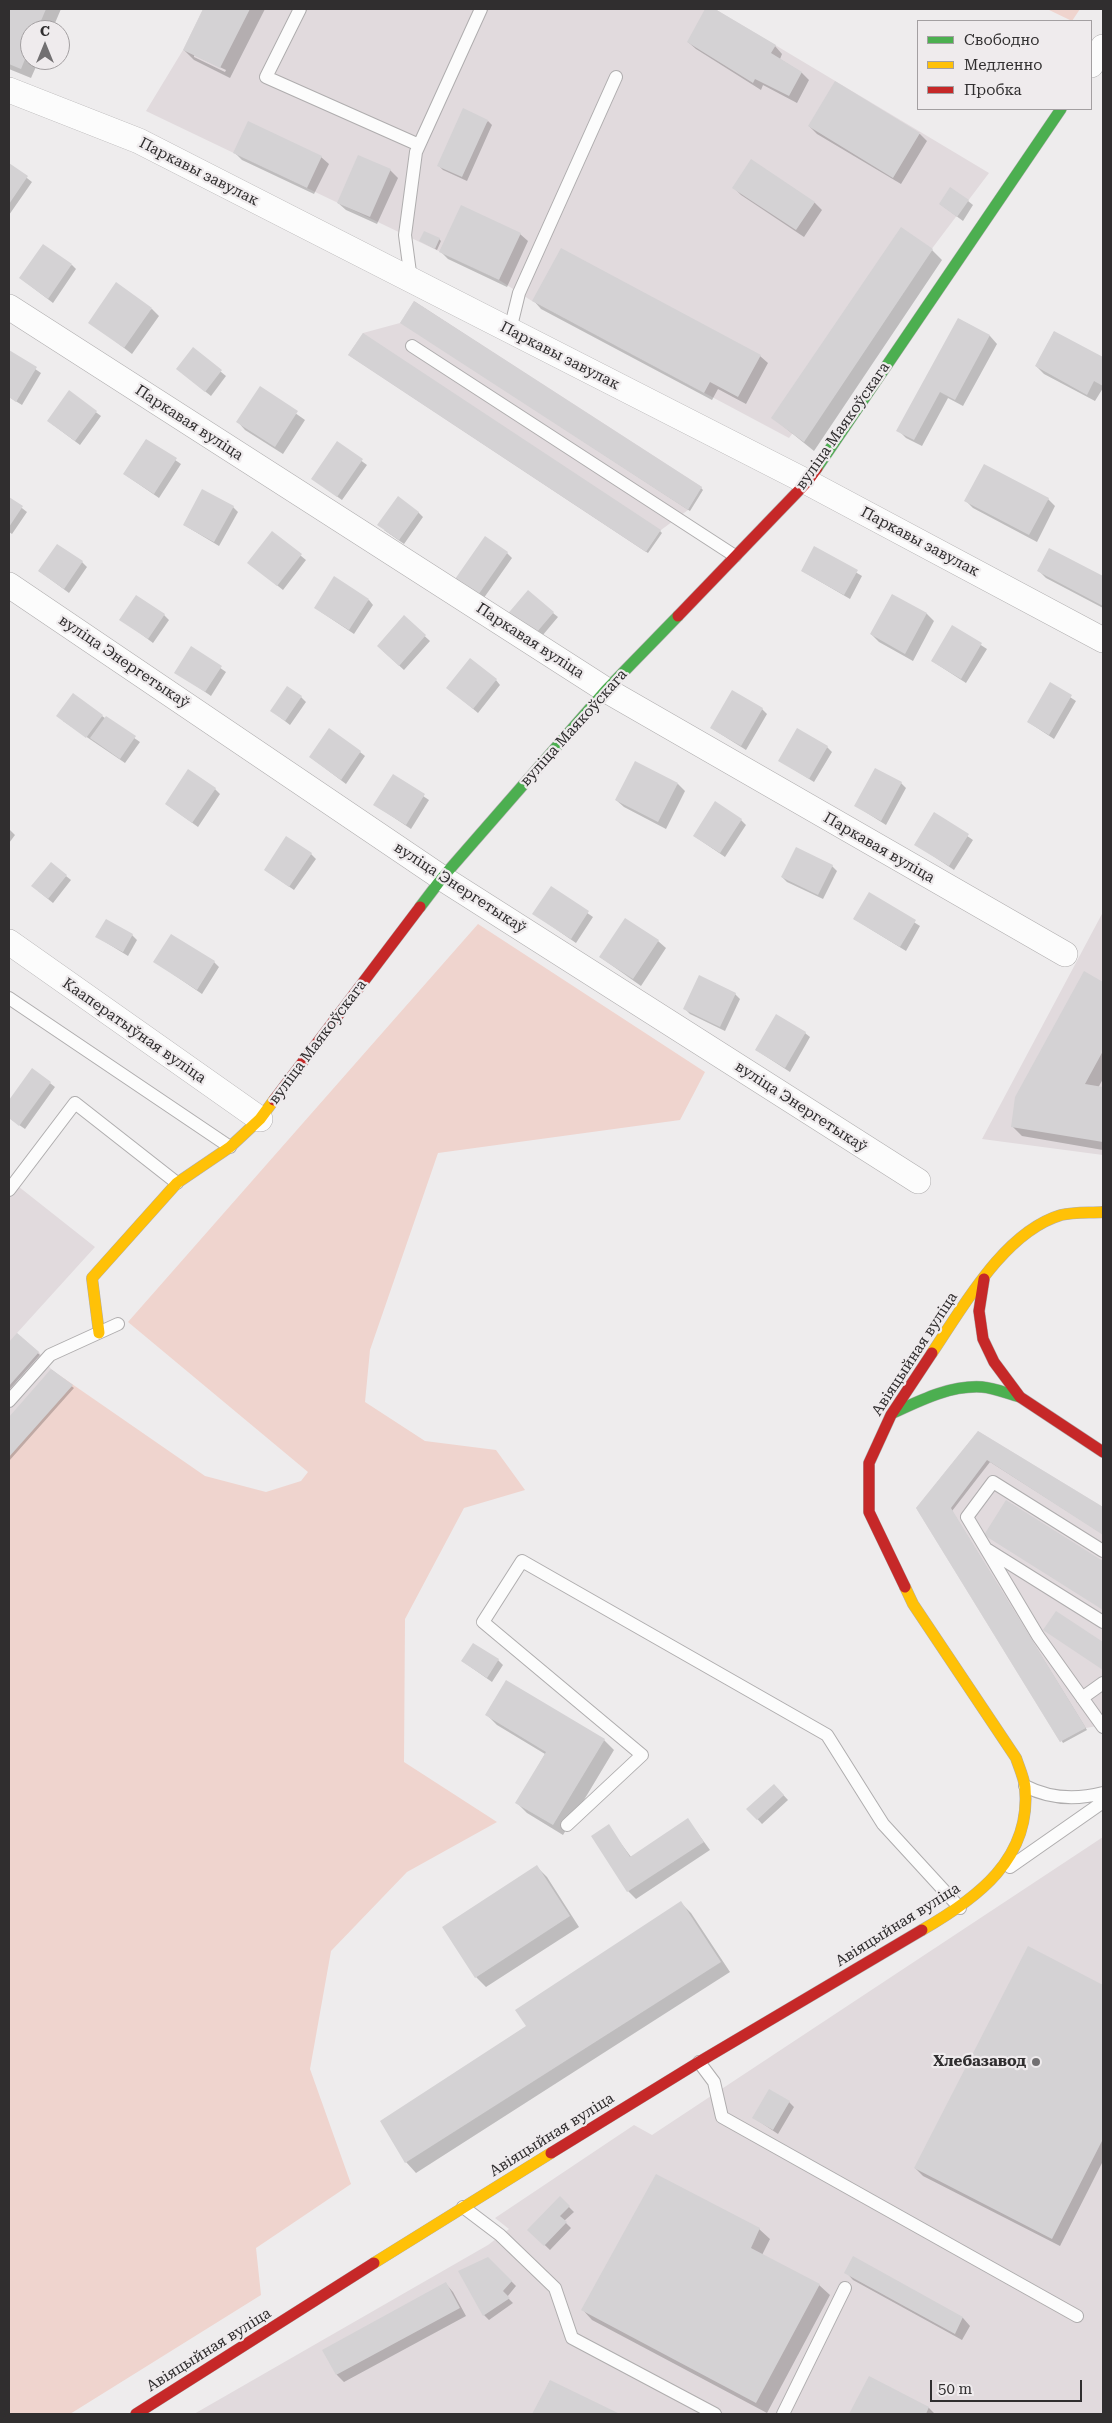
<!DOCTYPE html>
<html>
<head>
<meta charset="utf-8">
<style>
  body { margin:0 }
  #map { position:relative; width:1112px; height:2423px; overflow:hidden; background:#eeeced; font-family:"Roboto Serif",serif }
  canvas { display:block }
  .frame { position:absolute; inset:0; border:10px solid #302e2f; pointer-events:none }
  .legend { position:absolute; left:917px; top:20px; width:175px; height:90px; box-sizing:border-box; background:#efebed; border:1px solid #a39fa1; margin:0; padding:6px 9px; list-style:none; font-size:15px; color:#302e2f }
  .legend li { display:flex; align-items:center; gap:10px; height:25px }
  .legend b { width:25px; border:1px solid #a39fa1 }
  .north { position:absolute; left:20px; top:20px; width:50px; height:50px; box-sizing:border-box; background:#efebed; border:1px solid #a39fa1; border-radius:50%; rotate:0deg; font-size:14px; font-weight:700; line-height:20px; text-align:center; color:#302e2f }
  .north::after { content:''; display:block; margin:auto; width:18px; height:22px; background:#727072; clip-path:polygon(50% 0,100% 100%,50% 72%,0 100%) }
  .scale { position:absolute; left:930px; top:2380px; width:152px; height:22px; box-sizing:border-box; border:2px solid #302e2f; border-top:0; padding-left:6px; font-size:15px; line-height:18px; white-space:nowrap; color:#302e2f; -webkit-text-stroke:4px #efebed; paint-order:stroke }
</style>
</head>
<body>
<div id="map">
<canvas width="1112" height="2423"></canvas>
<div class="frame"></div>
<ul class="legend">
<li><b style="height:6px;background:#4caf50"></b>Свободно</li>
<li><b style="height:6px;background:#ffc107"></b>Медленно</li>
<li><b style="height:6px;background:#c62828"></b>Пробка</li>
</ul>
<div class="north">С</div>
<div class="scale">50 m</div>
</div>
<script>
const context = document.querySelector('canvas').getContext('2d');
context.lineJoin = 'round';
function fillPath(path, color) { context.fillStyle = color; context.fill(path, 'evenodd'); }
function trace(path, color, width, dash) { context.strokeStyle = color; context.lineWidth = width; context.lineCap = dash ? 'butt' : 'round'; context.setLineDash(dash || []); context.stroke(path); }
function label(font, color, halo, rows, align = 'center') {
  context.font = font + ' "Roboto Serif",serif'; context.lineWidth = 4.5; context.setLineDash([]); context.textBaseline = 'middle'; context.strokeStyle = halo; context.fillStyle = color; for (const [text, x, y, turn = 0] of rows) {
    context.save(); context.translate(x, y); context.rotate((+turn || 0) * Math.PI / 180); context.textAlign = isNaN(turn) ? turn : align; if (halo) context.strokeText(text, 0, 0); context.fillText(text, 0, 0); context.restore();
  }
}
const built = new Path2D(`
  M203,9H715L989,173L789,438L532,301L499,280L146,111L183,50Z
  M414,301L702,487L688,510L661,530L646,552L348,355L363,333L400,323Z
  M1103,912V1155L982,1139Z
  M9,1179L95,1247L17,1333L39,1352L51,1369L73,1385L9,1457Z
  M978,1431L1103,1507V1725L1086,1728L1060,1742L916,1508Z
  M1103,1837V2414H194L488,2245L509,2229L495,2218L634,2125L652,2135Z`);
const green = new Path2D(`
  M1047,9H1080L1072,21Z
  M478,924L705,1072L680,1120L438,1153L370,1350L365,1402L425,1441L496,1450L525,1490L464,1508L405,1619L404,1762L497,1822L407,1872L331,1951L310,2069L351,2184L256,2248L261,2295L70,2414H9V1433L59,1375L205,1476L266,1492L301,1481L308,1472L128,1322Z`);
const shadow = new Path2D(`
  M9,9H61L52,30H30V60H39L31,78L9,69Z
  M205,9H265L230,78L194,60L184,50ZM194,55L226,70L225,72L194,57Z
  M707,9H712L775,46L782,54L780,59L802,73L809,80L797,103L763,85L761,90L696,49L688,42Z
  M488,121L492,125L467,181L443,170L438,165Z
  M809,126L920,134L927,141L901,184L817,134Z
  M235,153L321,157L329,164L314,194L242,160Z
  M752,161L815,203L822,210L804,237L741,195L734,188Z
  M9,164L32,182L9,215Z
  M390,170L398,178L377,224L346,210L338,203Z
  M968,201L973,205L963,221L940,204Z
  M520,234L528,241L507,287L448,259L441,252Z
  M439,239L441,241L437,250L421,241Z
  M932,250L942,260L814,451L773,418Z
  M72,265L76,269L53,303L20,278Z
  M534,301L760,356L768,363L746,404L718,389L712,400L541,309Z
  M415,302L701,488L703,490L690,511L404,324Z
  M152,309L159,316L132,354L90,322Z
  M959,319L990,336L997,344L963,406L948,398L922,446L906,438L898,430Z
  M1054,332L1103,358V388L1095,401L1044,374L1036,366Z
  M193,349L226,376L211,396L182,373Z
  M9,351L41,373L22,405L9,397Z
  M352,357L660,531L662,533L648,553Z
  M260,388L305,420L283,454L245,430L238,422Z
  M69,392L101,416L80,445L48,421Z
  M146,440L181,464L159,498L124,474Z
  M337,443L367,465L342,500L318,483Z
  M9,498L27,512L12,534L9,532Z
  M1048,499L1055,506L1037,542L973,508L966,501Z
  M233,507L238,512L219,546L184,525Z
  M418,512L423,517L404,544L384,530Z
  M273,533L306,560L283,590L249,563Z
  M815,548L862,576L850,599L802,571Z
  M1050,550L1103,577V608L1046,578L1039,571Z
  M507,553L512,558L481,602L459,587Z
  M82,562L87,567L69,593L39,571Z
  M892,595L927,614L934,621L913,661L879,642L871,634Z
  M369,600L373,605L354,634L321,612Z
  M553,613L558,617L537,642L512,622Z
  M164,615L169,620L153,643L121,619Z
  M404,617L430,641L404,670L383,651Z
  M953,627L987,649L966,683L932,661Z
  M192,648L226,672L211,696L176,672Z
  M496,680L500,685L478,713L448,688Z
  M1050,684L1076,701L1054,739L1028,722Z
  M301,697L306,702L290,725L277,715Z
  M762,709L767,714L746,750L711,728Z
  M102,716L140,742L125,763L63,721Z
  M827,747L832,752L814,782L780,761Z
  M360,752L365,756L346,784L310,757Z
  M393,776L429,800L411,829L375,805Z
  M901,783L906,788L886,825L856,806Z
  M678,784L685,791L666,829L624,807L616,800Z
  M215,789L220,794L198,827L166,804Z
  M935,814L973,840L954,870L915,844Z
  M741,820L746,825L725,857L694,836Z
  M9,829L15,835L9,843Z
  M311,854L316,859L294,890L265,870Z
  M832,866L837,871L823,899L787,882L782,877Z
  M66,876L71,880L53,903L38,891Z
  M551,888L593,917L576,943L534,914Z
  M869,894L920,926L906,951L854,919Z
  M132,935L137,940L128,956L97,937Z
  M658,941L666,948L641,986L600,957Z
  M155,962H214L219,967L202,994Z
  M1085,973L1103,983V1079L1098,1088L1103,1089V1150L1022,1136L1012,1126Z
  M735,994L740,999L725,1031L690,1014L685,1009Z
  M805,1033L810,1037L790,1072L756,1050Z
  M32,1069L55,1087L25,1129L9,1118V1102Z
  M17,1335L40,1355L9,1390V1344Z
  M52,1370L74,1388L9,1461V1419Z
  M978,1433L1103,1509V1534L990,1462L952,1511L1087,1730L1063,1743L918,1508Z
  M498,1660L503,1665L492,1682L462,1661Z
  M487,1715L604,1740L614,1750L563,1835L527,1813L517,1803L545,1754L497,1725Z
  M774,1785L788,1800L762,1824L748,1809Z
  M688,1820L710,1850L636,1899L628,1891L608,1826L631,1857Z
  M537,1867L547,1877L579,1927L486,1987L476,1977Z
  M681,1903L691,1913L730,1972L416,2173L406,2162L528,2027Z
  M1028,1948L1103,1986V2161L1060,2246L923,2176L915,2168Z
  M789,2102L794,2107L778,2134L754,2118Z
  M560,2198L574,2212L564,2221L571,2228L550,2250L529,2230Z
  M759,2229L770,2239L762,2255L819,2285L830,2295L767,2413L592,2320L582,2309Z
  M488,2258L516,2286L507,2297L513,2303L489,2320L484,2315Z
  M854,2258L963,2318L970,2326L962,2340L853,2280L846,2272Z
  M446,2284L453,2292L466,2316L344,2382L337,2375L324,2351Z
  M870,2378L929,2408L935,2414H851Z
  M550,2381L617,2414H534Z`);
const building = new Path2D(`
  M9,9H46L37,30H30V47L21,69L9,64Z
  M203,9H250L220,68L183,50Z
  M705,9H715L776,45L771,53L802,72L789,96L755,79L753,83L687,42Z
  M835,81L920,133L893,178L808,126Z
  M463,108L488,120L462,177L437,166Z
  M248,121L322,156L307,188L233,153Z
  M358,155L391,169L370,217L337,203Z
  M751,159L815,202L796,230L732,188Z
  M9,163L28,176L9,204Z
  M950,187L969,200L957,217L939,204Z
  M461,205L521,233L499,280L439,252Z
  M901,227L933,249L804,442L771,418Z
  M424,231L440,238L435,249L419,241Z
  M43,244L72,264L48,299L19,278Z
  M561,248L761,355L738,397L710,382L704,393L532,301Z
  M116,282L152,308L124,348L88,323Z
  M414,301L702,487L688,510L400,323Z
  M958,318L990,335L955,400L940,392L914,440L896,431Z
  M1054,331L1103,357V386L1094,381L1087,395L1035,366Z
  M363,333L661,530L646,552L348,355Z
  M193,347L222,370L205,392L176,369Z
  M9,350L37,367L16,402L9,397Z
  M260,386L298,411L275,447L236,422Z
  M69,390L97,411L75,441L47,421Z
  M146,439L177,458L154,494L123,474Z
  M337,441L363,459L337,497L311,479Z
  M984,464L1049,498L1029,535L964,501Z
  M202,489L234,506L214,542L183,525Z
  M398,496L419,512L399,540L377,525Z
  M9,497L23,506L9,527Z
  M272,531L302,554L277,586L247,563Z
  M485,536L508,552L476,598L453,582Z
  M57,544L83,561L64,589L38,571Z
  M814,546L858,570L844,595L801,571Z
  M1049,548L1103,576V606L1037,571Z
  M334,576L369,599L349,630L314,608Z
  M528,590L554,612L531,639L505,617Z
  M892,594L927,613L905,654L870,634Z
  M136,595L165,614L148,639L119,620Z
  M404,615L426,635L399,666L377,646Z
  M952,625L982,643L961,679L931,661Z
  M191,646L222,666L205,692L174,673Z
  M470,658L497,679L473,709L446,688Z
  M1050,682L1072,695L1049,735L1027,722Z
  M287,686L302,696L285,721L270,711Z
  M732,690L763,708L741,746L710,728Z
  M73,693L103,715L86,738L56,716Z
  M106,716L136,736L120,759L90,738Z
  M329,728L361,751L341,780L309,757Z
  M797,728L828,746L809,779L778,761Z
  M635,761L678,783L658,822L615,800Z
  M875,768L902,782L881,821L854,806Z
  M188,769L216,788L192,823L165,804Z
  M393,774L425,794L406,825L373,805Z
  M715,801L742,819L720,853L693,836Z
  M934,812L969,834L949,866L914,845Z
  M286,836L312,853L289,887L264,870Z
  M796,847L833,865L818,895L781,877Z
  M51,862L67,875L48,899L31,886Z
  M551,886L589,911L571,939L532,914Z
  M869,892L916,920L900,947L853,919Z
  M625,918L659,940L633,979L599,957Z
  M106,919L133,934L123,952L95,937Z
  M171,934L215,961L197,990L153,962Z
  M1084,971L1103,982V1051L1085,1084L1103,1087V1142L1011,1127L1015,1097Z
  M699,975L736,993L720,1027L683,1009Z
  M776,1014L806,1032L785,1068L755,1050Z
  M32,1068L51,1082L19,1126L9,1118V1100Z
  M17,1333L39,1352L9,1386V1342Z
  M51,1369L73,1385L9,1457V1417Z
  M978,1431L1103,1507V1535L987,1460L951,1508L1086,1728L1060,1742L916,1508Z
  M1006,1500L1103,1561V1610L984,1535Z
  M1056,1611L1103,1642V1670L1043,1630Z
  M473,1643L499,1659L487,1678L461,1661Z
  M506,1680L605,1739L553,1825L515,1803L546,1752L485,1715Z
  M774,1784L784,1795L757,1820L746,1809Z
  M688,1818L704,1842L627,1892L591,1836L609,1824L630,1857Z
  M537,1865L570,1916L475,1978L442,1927Z
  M681,1901L721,1962L405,2163L380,2121L526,2026L515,2010Z
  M1028,1946L1103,1985V2139L1052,2239L914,2168Z
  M769,2089L790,2101L773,2130L752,2118Z
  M656,2174L760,2228L751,2248L820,2284L756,2403L581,2310Z
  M560,2196L570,2206L560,2216L567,2222L544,2246L527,2230Z
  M853,2256L963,2317L955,2334L844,2273Z
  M488,2257L512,2281L503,2291L510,2298L483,2316L458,2271Z
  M446,2282L460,2308L336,2375L322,2350Z
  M869,2376L929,2407L926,2414H849Z
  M550,2380L620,2414H532Z`);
const lane = new Path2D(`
  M300,9L266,77L419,145
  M411,280L405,235L416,152L481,9
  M510,330L519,293L616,77
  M412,346L735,556
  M9,998L230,1147
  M9,1190L75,1103L177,1183
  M9,1401L50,1355L118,1324
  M988,1550L1103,1622
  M1103,1551L993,1482L967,1517L1038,1636L1103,1727
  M1082,1698L1103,1683
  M1025,1786C1050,1799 1076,1800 1103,1793
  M567,1825L642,1755L483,1622L522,1561L827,1735L883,1824L960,1908
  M1010,1867L1103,1802
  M699,2062L714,2082L722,2117L1077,2316
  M463,2207L500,2235L555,2288L572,2338L715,2414
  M783,2414L845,2288`);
const street = new Path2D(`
  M1091,65L1103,47
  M9,90L139,141L807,482L1103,640
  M9,307L606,690L1065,954
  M9,585L442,878L918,1181
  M9,942L260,1119`);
const fast = new Path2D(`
  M817,468L1061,109
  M420,907L442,878L606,690L678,616
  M893,1413C921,1400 951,1385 982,1387C995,1388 1008,1394 1020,1397`);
const slow = new Path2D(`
  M99,1333L92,1278L177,1183L230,1147L260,1119L274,1100
  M932,1353C963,1307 1004,1232 1061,1215C1074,1212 1090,1213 1103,1212
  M905,1587L913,1604L1016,1758C1019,1767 1024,1778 1025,1787C1032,1859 976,1899 922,1930
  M374,2263L551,2153`);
const jam = new Path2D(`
  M678,616L807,482L817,468
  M274,1100L420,907
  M984,1279L979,1311L983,1339L994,1362L1020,1397L1103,1452
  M905,1587L869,1512V1463L891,1415L932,1353
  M551,2153L699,2062L922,1930
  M136,2414L374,2263`);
const markers = [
  [1036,2062,5,"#727072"]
];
const streetNames = [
  ["Паркавы завулак",199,172,27],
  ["Паркавы завулак",560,356,27],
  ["Паркавая вуліца",189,423,33],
  ["вуліца Маякоўскага",843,426,-55],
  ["Паркавы завулак",920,542,28],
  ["Паркавая вуліца",530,641,33],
  ["вуліца Энергетыкаў",124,662,34],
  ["вуліца Маякоўскага",574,728,-48],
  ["Паркавая вуліца",879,848,30],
  ["вуліца Энергетыкаў",460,888,33],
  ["Кааператыўная вуліца",134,1031,35],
  ["вуліца Маякоўскага",318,1042,-53],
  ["вуліца Энергетыкаў",801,1107,33],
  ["Авіяцыйная вуліца",915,1354,-57],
  ["Авіяцыйная вуліца",898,1925,-32],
  ["Авіяцыйная вуліца",552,2135,-32],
  ["Авіяцыйная вуліца",209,2350,-32]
];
const poiNames = [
  ["Хлебазавод",1026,2062]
];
fillPath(built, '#e1dadd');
fillPath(green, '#efd4ce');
fillPath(shadow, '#0003');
fillPath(building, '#d4d2d4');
trace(lane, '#afadae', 14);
trace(street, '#afadae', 26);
trace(fast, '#afadae', 12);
trace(slow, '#afadae', 12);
trace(jam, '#afadae', 12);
trace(lane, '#fcfcfc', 12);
trace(street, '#fcfcfc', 25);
trace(fast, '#4caf50', 11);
trace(slow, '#ffc107', 11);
trace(jam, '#c62828', 11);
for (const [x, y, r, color] of markers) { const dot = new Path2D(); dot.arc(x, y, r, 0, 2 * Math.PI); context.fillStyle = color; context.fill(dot); trace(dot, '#efebed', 2); }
label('15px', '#302e2f', '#efebed', streetNames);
label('bold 15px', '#302e2f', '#efebed', poiNames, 'right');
</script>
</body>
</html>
